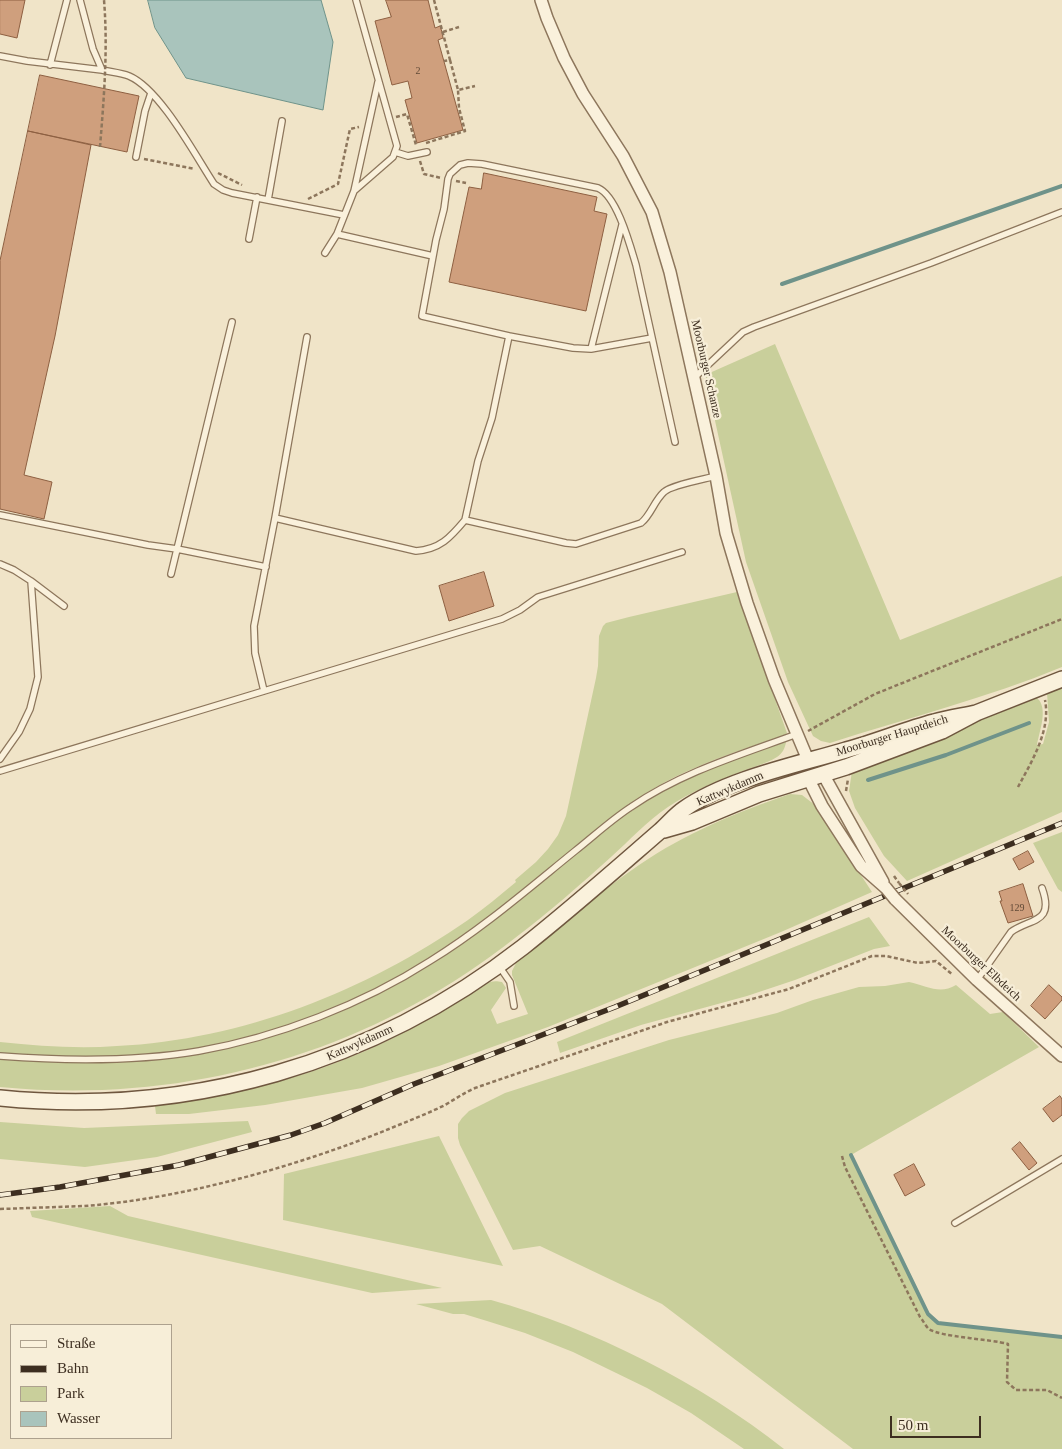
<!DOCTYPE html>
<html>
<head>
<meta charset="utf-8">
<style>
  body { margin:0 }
  #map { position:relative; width:1062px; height:1449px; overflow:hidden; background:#f0e4c8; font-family:Georgia,serif }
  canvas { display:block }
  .legend { position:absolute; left:10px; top:1324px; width:162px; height:115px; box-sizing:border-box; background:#f7eed8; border:1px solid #ada18e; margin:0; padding:6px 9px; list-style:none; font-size:15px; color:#3d2e20 }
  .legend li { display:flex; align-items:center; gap:10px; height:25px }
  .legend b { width:25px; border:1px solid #ada18e }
  .scale { position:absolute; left:890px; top:1416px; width:91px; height:22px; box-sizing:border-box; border:2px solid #3d2e20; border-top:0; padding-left:6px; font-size:15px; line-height:18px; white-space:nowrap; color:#3d2e20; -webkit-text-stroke:4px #f7eed8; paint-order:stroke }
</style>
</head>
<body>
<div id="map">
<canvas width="1062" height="1449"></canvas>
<ul class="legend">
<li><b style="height:6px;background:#faf1dc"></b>Straße</li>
<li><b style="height:6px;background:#3d2e20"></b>Bahn</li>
<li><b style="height:14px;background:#c9cf9b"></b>Park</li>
<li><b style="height:14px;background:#a9c4bc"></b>Wasser</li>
</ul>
<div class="scale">50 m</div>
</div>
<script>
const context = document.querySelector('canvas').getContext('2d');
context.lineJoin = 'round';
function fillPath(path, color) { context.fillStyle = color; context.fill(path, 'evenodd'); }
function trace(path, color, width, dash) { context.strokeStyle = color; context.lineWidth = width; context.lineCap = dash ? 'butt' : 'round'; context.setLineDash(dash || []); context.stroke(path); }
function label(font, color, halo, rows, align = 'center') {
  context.font = font + ' Georgia,serif'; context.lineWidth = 4.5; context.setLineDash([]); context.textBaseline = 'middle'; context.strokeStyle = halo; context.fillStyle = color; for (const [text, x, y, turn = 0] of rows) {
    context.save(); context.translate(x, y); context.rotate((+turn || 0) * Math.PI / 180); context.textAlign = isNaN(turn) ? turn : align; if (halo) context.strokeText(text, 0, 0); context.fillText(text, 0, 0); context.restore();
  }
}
const green = new Path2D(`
  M775,344L900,640L1062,576V667C987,698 907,718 830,743L821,741L813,736L788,682L746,562L705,375Z
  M737,592L787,733L785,735C730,754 676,770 629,805L632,811C677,777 732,759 786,742C785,748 783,753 777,757C766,764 752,767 740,772C714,782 691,792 668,807C647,821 629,841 611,857C580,885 548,913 515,938C368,1054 186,1105 0,1087V1042C39,1046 78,1049 117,1046C242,1040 366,991 468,920C485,908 500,895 516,882L515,880L536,862L548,849L558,835L566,816L596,678L598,666L599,636L603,626L606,623L629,617Z
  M1062,687V812L907,881L884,856L855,808L849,791L852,771L1037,698C1049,708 1039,732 1037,745L1043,744L1049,722L1047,693Z
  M790,794L802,795L815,805L872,892L781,932L548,1027L439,1066L362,1088L265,1105L189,1114H156L155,1106C238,1095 320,1075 395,1037C414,1027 433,1016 451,1005C464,997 477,987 490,982C494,981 497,981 502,982L506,988L491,1010L497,1024L528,1014L512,975V971L517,961C558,929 596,894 639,865C686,833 737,812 790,794Z
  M1062,832V892L1058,889L1033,843Z
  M869,917L890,946L874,949L795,980L747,996L641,1025L560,1053L557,1042Z
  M909,982C927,986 940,995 956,985L990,1014L1003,1012L1039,1047L851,1155L928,1314L938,1323L1062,1337V1449H853L662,1304L540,1246L513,1250L460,1145L458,1138V1124L462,1118L469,1111L505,1093L669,1040L777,1013L813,1000L859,987L885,986Z
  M248,1121L252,1132L157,1157L85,1167L0,1159V1122L84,1128Z
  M439,1136L503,1266L283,1220L284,1174Z
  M110,1206L128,1216L442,1288L372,1293L32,1217L30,1211Z
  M491,1300C592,1328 701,1383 784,1449H744L691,1413L647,1388L573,1352L525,1333L487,1321L464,1314H453L416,1304Z`);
const water = new Path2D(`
  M148,0H321L333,42L323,110L186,78L155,28Z`);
const stream = new Path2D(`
  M782,284L1062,186
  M868,780L946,755L1029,723
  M851,1155L928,1314L938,1323L1062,1337`);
const building = new Path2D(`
  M0,0H25L17,38L0,34Z
  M386,0H428L435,28L440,26L442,32L443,38L438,40L463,130L417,143L405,100L412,98L408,81L392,85L375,21L391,17Z
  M40,75L139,96L127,152L28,131Z
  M28,131L91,145L55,336L24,475L52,482L44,519L0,509V261Z
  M484,173L597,197L594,211L607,214L586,311L449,282L469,187L481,189Z
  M484,572L494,606L449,621L439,586Z
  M1028,851L1034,862L1019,870L1013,859Z
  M1023,884L1033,916L1008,923L1000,901H1002L999,892Z
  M1049,985L1062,997V1000L1045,1019L1031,1006Z
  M1060,1096L1062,1099V1115L1053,1122L1043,1109Z
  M1020,1142L1037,1163L1029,1170L1012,1149Z
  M914,1164L925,1185L905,1196L894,1175Z`);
const path = new Path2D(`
  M434,0L450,60L444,61
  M443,32L459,27
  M450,60L458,90L475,86
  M396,117L407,114L416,145
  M426,143L465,131L459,108L458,90
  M144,159L195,169
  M420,161L424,174L441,178
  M218,173L242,185
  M456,181L466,183
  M308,199L338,184L350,129L359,127
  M808,731L875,694L1062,619
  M1018,787C1032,761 1051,730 1045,700
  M846,791L848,779
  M894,876L899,883
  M842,1156L845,1167L920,1317C923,1320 926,1327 929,1329C940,1337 990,1339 1008,1344L1007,1382L1016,1390H1047L1062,1398
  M0,1209C28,1208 56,1207 84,1206C182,1199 298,1166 389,1129C408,1121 427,1114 445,1105C455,1099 464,1093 475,1088L667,1022L789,989L872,956H886L918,963L936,961L953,975`);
const service = new Path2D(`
  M80,0L93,49L102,70C111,72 121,73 129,76C160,89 195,155 214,184L223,190L232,193L344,215
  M0,56L27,61L102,70
  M50,65L67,0
  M395,152L408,156L427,152
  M136,157L145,111L151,93
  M354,191L393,157L397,146L356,0
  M268,200L282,121
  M337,234L433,256
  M249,239L257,197
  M325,253L337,234L354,191L378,82
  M509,336L422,316L436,240L444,209L448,179L450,174L460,165L468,163L482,164L598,188C617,196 630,245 636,265L675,442
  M307,337L275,518L254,626L255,653L264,691L502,619L520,610L538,597L682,552
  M652,338L591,349L573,348L509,336L492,418L478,461L465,520L566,543L576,544L641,523C651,515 654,501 664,492C671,485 705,479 716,476
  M591,349L622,225
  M694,378L743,332L754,327L931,263L1062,212
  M0,515L148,545L177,549L266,567
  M275,518L416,551C440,549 450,538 465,520
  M0,564L14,570L31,581L38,677L30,709L19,732L0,759
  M171,574L232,322
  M31,581L64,606
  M0,771L264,691
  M499,966L510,982L514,1006
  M977,980L1011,932C1030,918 1055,924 1042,888
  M0,1056C66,1061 134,1062 199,1051C278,1037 363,1004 430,961C482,929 528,889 575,851C594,836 611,820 631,807C682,772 740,755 797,734
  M955,1223L1062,1159`);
const minor = new Path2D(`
  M541,0L547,18L564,58L583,94L623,156L652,212L670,272L716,476L726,533L747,603L774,679L808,760
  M823,774L883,882
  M808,778L822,806L861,866L886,888
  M895,899L977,980L1062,1056`);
const secondary = new Path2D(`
  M664,830L692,822L759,794L846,767L942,731L976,713L1062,679
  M0,1098C189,1117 373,1064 523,947C570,910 615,870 660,831C668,824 675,815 684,809C727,779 796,765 846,750C876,742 904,730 934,722C947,718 962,716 976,713`);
const rail = new Path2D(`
  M0,1195L60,1187L179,1165L291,1135L325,1123L414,1084L615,1007L1062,823`);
const pathBridge = new Path2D(`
  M100,147C104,97 108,49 104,0
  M899,883L908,894`);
const minorBridge = new Path2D(`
  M886,888L895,899`);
const numberNames = [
  ["2",418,71],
  ["129",1017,908]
];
const streetNames = [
  ["Moorburger Schanze",706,369,77],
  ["Moorburger Hauptdeich",892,736,-17],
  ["Kattwykdamm",730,789,-23],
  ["Moorburger Elbdeich",981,964,43],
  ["Kattwykdamm",360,1043,-24]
];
fillPath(green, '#c9cf9b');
fillPath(water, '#a9c4bc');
trace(water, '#6f938a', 1);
trace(stream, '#6f938a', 4);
fillPath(building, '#cf9f7d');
trace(building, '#8d5f41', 1);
trace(service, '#8d765c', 8);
trace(minor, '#8d765c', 14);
trace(secondary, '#6f573f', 18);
trace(path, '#8d765c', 2.5, [4, 2.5]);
trace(service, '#faf1dc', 5.5);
trace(minor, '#faf1dc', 11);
trace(secondary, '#faf1dc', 15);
trace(rail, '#3d2e20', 5.5);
trace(rail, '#f7eed8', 4, [11]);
trace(minorBridge, '#8d765c', 14, []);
trace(pathBridge, '#8d765c', 2.5, [4, 2.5]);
trace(minorBridge, '#faf1dc', 11);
label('10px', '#624a37', null, numberNames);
label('12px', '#3d2e20', '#f7eed8', streetNames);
</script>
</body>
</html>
